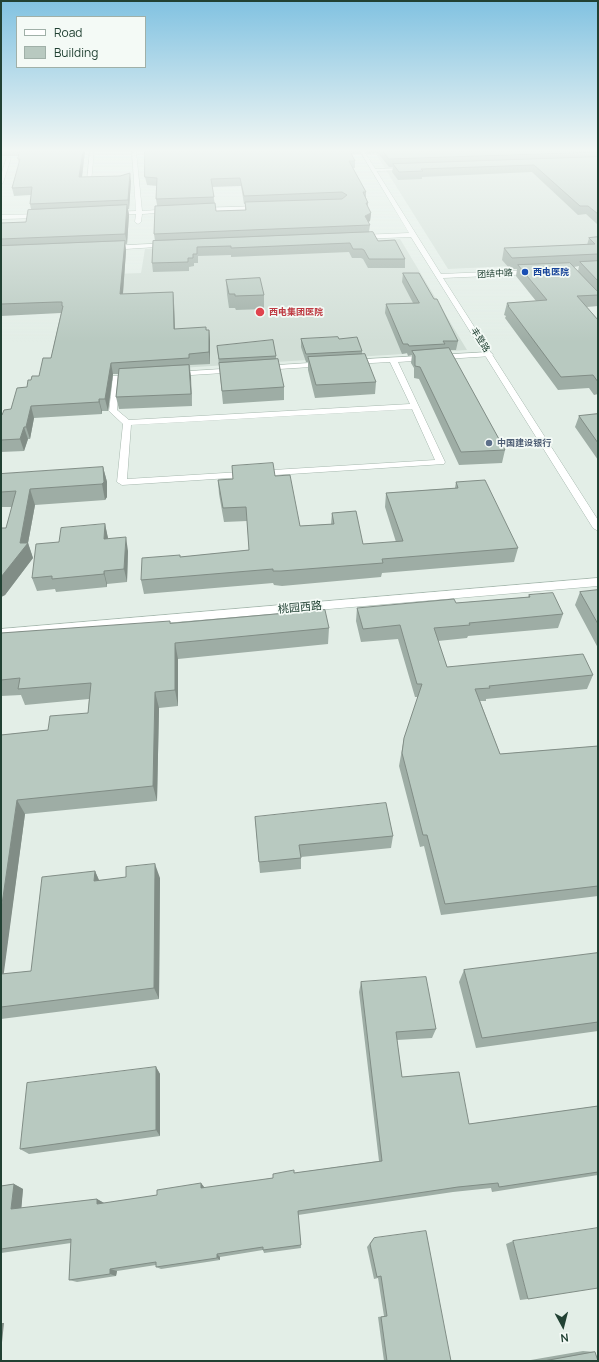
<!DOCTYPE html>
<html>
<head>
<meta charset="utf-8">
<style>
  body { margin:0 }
  #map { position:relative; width:599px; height:1362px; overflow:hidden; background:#e3eee7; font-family:Manrope,sans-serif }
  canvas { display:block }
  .frame { position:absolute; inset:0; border:2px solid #214133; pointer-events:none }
  .legend { position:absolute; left:16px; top:16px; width:130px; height:52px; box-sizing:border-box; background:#f4faf6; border:1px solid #a0b0a8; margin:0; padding:5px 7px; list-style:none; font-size:12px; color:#214133 }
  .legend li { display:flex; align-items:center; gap:8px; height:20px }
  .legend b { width:20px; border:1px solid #a0b0a8 }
  .north { position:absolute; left:543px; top:1306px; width:40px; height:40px; -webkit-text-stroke:3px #f4faf6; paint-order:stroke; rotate:173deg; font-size:11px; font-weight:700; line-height:16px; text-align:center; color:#214133 }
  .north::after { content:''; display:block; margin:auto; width:14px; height:18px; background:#214133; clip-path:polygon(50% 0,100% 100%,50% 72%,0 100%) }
</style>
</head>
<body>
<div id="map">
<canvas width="599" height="1362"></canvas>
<div class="frame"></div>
<ul class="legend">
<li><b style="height:5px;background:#fff"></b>Road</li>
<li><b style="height:11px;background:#b8c9c0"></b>Building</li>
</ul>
<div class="north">N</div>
</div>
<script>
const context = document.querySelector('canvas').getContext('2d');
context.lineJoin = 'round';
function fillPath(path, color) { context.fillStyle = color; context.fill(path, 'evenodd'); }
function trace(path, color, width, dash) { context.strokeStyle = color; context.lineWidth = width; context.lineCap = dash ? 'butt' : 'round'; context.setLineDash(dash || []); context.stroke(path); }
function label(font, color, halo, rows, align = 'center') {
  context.font = font + ' Manrope,"Noto Sans SC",sans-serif'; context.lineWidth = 3.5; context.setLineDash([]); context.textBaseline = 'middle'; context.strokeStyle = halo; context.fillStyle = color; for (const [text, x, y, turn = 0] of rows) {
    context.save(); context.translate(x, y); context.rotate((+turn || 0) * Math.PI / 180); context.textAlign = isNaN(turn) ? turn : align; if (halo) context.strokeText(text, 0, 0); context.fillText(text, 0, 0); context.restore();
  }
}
const built = new Path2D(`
  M374,151H598V262L448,269Z
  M400,239L467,350L68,375L80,275L141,273L145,249Z`);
const minor = new Path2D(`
  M90,151H94L91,182L89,183L87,182Z
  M132,151H136L142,211L172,209L174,210V212L142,214L141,222L138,224L135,222L136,214L110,215V213L112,212L136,211Z
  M7,157L11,158L3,183L1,184V175Z
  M408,168L410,170L374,171L372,170L374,169Z
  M262,206L264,207V209L200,212L197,210L200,208Z
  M1,215L44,214L47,216L44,218L1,219Z
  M489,352L493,354L492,356L398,362L445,462L444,464L122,485L117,482L123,424L109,411L113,376L133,375L137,377L133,379L120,380L117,410L129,420L410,404L390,362L353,364L349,362L350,360ZM412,409L435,460L127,479L131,425Z
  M324,362H327V366L263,370L259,368L263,366Z
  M237,368H240V372L175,376L171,374L175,372Z`);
const tertiary = new Path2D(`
  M360,151H364L441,274L533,270L536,272L533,274L443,278L598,520V531L593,528L411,237L360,239L357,237L360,235L409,233Z
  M170,243L172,244V246L110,250L107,248L110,246Z
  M598,578V586L1,637V629Z`);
const wall = new Path2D(`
  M1,151H85L82,177L131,181L129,209H128L129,215L127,244H125L126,251L123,294L173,292L174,303L175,329L209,330L210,341V364L190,365L192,406L119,409L116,397L118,374H113L108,411H102V414L34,418L30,439H28L24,451L1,452V415L11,409L27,387L31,380L39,376L51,358L61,313L1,316V317V223L26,222L31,209L30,204L31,195L14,196L12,188L19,163L18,159L19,156H1Z
  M145,151H360V154H351L355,161V168H353L366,192V198L368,203V207L371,213L370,221L368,222L370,225L369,232L378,241L405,259V268H368L363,259L361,258H352L349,252L231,257V255L198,256V263H194V266L189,267V271L153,272L152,263L155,241L154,234L157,205L156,199L157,186L147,185L145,177ZM241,186L244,204H245V210L216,211L212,187Z
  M366,151H598V224H597L586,214L578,215L532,172L422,177V179L398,180L392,172L393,167H389L378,153L367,154Z
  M598,237V306L587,307L598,320V394L594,395L589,388L558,390L505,318L506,316L504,315L507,303L536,301L516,276L517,269H510L502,260L504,248L587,245L589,238ZM579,266L578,271L574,267Z
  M403,273L458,341L456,350H450L505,450L502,463L459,465L419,379L414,378V368L411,363L412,355L408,356L407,353L402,354L385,313L386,304L413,303L402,282Z
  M226,280L264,295V309L236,310L235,308H229L227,294Z
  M301,339H339L362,351V354L376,382L375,394L315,398L308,370V362H306L301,347Z
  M217,346L276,356V359L284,387V400L223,404Z
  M598,414V460L575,427L579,416Z
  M232,466L275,476L300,526L331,524L332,513L363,544L396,542L385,507L386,493L455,488L456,482L518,548L514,562L382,573L381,577L282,586L274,585L273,583L144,594L141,580L180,557L249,550L247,521L224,522L219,494L218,480L233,479Z
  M103,467L107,482V497L105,500L35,505L28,543L33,558L5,595L1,597V528H6L12,507H1V474Z
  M105,524L108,539L128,551L127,582L107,584V587L56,592L55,589L37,591L32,578L59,542Z
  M598,590V648L575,605L580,592Z
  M529,595L563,614L558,628L468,636L467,638L438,641L447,667L593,675L587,689L486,699V701H480L500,754L598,746V896L441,915L424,846L420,847L399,766L404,738L418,697H415L398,639L361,642L356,621L357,608L456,603L528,597Z
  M170,623L329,628L328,644L178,659V706L159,708L157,801L25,814L3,974L31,971L95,871L99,880L160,878L159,999L1,1019V735L48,730L88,713L89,699L25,705L21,695L1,696V633Z
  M255,817L393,836L391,848L301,857V869L260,873Z
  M598,953V1031L476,1048L459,982L464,970Z
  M361,982L436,1029L432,1038L397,1040L402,1077L469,1124L598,1106V1175L492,1192L491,1188L453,1192L298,1215L301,1248L264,1253L263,1250L220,1257V1260L161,1269L156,1267V1265L117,1271L116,1276L77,1282L69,1280L71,1243L1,1253V1186L14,1184L23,1189L21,1208L97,1199L104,1203L273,1178L294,1173L379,1161L359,992Z
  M156,1067L160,1074V1136L29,1154L20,1149Z
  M374,1238L451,1361H384L378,1317L384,1316L378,1278L374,1279L367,1247Z
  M513,1241L528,1299L520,1300L506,1244Z
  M583,1351L595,1352L597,1357H598V1361H525Z`);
const shadedWall = new Path2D(`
  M83,151H85L81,185L79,177Z
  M130,173L131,181L129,209L128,200Z
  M127,205L129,215L127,244L125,234Z
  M371,213L370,221L364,224L365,216Z
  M125,241L126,251L122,305L120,294Z
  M173,292L174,303L175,340L174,329Z
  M209,330L210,341V364L209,352Z
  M111,363L113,374L108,411L105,399Z
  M189,365L191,377L192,406L191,394Z
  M99,399L102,411V414L99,402Z
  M31,406L34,418L30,439L26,427Z
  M24,427L28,439L24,451L20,439Z
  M103,467L107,482V497L105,500L102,484Z
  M30,489L35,505L28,543L33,558L5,595L1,597V577L20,543Z
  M105,524L108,538L107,552L104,539Z
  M126,537L128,551L127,582L124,569Z
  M104,571L107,584V587L104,574Z
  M175,643L178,659V706L175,690Z
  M155,692L159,708L157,801L153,786Z
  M17,800L25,814L2,987L1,986V911Z
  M155,864L160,878L159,999L154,988Z
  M95,871L101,885L94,881Z
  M156,1067L160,1074V1136L156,1130Z
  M201,1183L205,1188H201Z
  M14,1184L23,1189L21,1213L11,1209Z
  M97,1199L104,1203L97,1204Z
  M217,1254L220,1257V1260L217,1258Z
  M110,1269L117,1271L116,1276L110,1274Z
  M1,1323H4L1,1352Z`);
const building = new Path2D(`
  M20,151H83L79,177L120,176L130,173L128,200L30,204L32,187L12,188L20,159H18Z
  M145,151H350L355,161H349L366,192H363L368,203H366L371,213L365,216L370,225L154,234L155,206L215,203L216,211L246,210L245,202L342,199L347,195L342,192L244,196L240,178L211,179L214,197L156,199L157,178L145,177Z
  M383,151H598V152L389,159Z
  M598,157V214L588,206H580L534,165L421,169L423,171L399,172L393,164Z
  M127,205L125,234L1,239V223L26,222L28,210Z
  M373,232L378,241L395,240L405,259H369L364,250L362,249H353L350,243L231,248V246L197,247V254H193V258H188V262L152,263L153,241Z
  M598,237V254L512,258L504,248L595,244L589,238Z
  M125,241L120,294L173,292L174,329L206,327V330H209V352L189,354V358L111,363L105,399H99V402L31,406L26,427H24L20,439L1,440V415H2L4,410L11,409L17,388L27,387L28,380H31L32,376H39L43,358H51L63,306H62V302H57L1,304V246Z
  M598,261V281L580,262Z
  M570,263L598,292V295L577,296L598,320V382L593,375L561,377L508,306H509L507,303L547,300L518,265Z
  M403,273H419L434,299H437L458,341H443L445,344L409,346L408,344H403L386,304L419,303Z
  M260,278L264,295L235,296V294H229L226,280Z
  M338,337L339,339L357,337L362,351L306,354L301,339Z
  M273,340L276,356L219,359L217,346Z
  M449,348L505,450L461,452L420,367L415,366V356L412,351Z
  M365,354L376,382L316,385L308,357Z
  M278,359L284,387L222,391L219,363Z
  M189,365L191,394L116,397L119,369Z
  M598,414V443L579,416Z
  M273,463L275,476L290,475L300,526L334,524L332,513L356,511L363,544L403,541L386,493L458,488L456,482L485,480L518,548L382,559L383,563L281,571H273V569L141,580L142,558L180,555V557L249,550L246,507L223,508L218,480L233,479L232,466Z
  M103,467L104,482L102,484L30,489L20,543H28L1,577V528H6L16,491L1,492V474Z
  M105,524L104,539L126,537L124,569L104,571V574L52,579V576L32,578L36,544L59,542L61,528Z
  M598,590V624L580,592Z
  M553,593L563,614L469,623L470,625L434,628L447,667L583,654L593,675L489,686L490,688L475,689L500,754L598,746V886L445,904L427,835H423L402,753L404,738L422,684H417L400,625L363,629L357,608L454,599L456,603L530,597L529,595Z
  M325,610L329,628L175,643V690L155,692L153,786L17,800L1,911V735L48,730L50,716L88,713L91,683L18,689L20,678L1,680V633L170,621V623Z
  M386,803L393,836L299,845L301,858L259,862L255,817Z
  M155,864L154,988L1,1007V974L31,971L42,877L95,871L94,881L126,877V867Z
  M598,953V1022L482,1038L464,970Z
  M426,977L436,1029L396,1032L402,1077L459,1072L469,1124L598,1106V1172L499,1187L498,1183L458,1187L298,1211L301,1245L263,1250V1247L217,1254V1258L156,1267V1262L110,1269V1274L69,1280L71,1239L1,1249V1186L14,1184L11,1209L97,1199V1204L157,1195V1190L201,1183V1188L273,1178V1174L294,1170V1173L382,1161L361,982Z
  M156,1067V1130L20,1149L27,1083Z
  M598,1228V1288L528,1299L513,1241Z
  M426,1231L451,1361H387L381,1317L387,1316L381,1276L377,1277L370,1244L374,1238Z
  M595,1352L598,1361H544Z`);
const markers = [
  [525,272,4,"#1a4fb4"],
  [260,312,5,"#e0444e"],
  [489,443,4,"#5c6f8a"]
];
const farTransitnames = [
  ["西电医院",533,272]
];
const farStreetnames = [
  ["团结中路",495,274,-3],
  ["丰登路",480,340,58]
];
const farHealthnames = [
  ["西电集团医院",269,312]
];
const farServicenames = [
  ["中国建设银行",497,443]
];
const streetNames = [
  ["桃园西路",300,608,-5]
];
fillPath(built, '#d1ded6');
trace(minor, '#a5b7ad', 1);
trace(tertiary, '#a5b7ad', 1);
fillPath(minor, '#fff');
fillPath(tertiary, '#fff');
fillPath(wall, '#9eada5');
fillPath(shadedWall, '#818d86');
fillPath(building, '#b8c9c0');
trace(building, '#818d86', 1);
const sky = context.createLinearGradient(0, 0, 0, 342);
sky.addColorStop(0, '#81c2e1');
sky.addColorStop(0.44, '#f2f7f4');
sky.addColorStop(1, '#f2f7f400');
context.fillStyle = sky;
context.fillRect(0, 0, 599, 342);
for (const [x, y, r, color] of markers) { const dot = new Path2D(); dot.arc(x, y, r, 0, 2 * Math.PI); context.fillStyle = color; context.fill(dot); trace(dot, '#f4faf6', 1.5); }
label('bold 9px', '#164399', '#f4faf6', farTransitnames, 'left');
label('9px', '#214133', '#f4faf6', farStreetnames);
label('bold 9px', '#be3a42', '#f4faf6', farHealthnames, 'left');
label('bold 9px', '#4e5e75', '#f4faf6', farServicenames, 'left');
label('11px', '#214133', '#f4faf6', streetNames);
</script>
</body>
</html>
